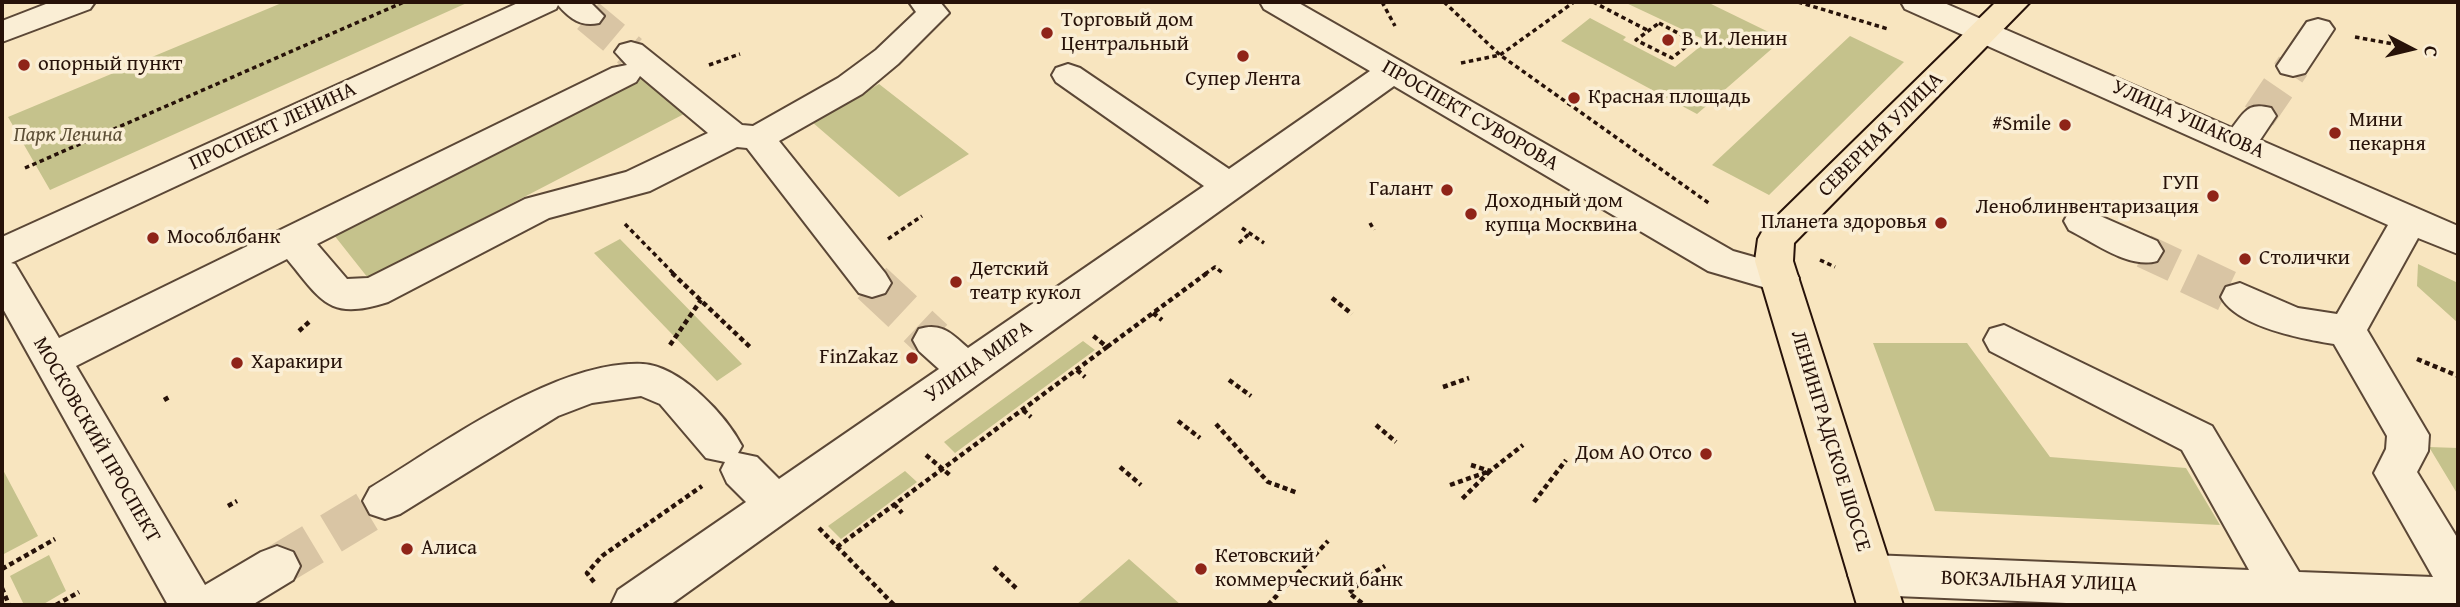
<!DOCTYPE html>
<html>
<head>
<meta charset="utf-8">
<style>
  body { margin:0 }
  #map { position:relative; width:2460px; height:607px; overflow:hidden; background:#f8e5bf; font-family:"Gentium Book Plus",serif }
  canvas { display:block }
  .frame { position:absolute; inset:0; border:4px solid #271209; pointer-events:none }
  .north { position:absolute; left:2376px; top:14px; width:70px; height:70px; -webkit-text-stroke:5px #faeed5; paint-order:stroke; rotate:97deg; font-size:19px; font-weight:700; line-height:28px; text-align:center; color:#271209 }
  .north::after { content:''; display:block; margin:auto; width:24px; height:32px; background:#271209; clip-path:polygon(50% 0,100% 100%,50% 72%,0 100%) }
</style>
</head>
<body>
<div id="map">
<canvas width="2460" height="607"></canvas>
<div class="frame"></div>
<div class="north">С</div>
</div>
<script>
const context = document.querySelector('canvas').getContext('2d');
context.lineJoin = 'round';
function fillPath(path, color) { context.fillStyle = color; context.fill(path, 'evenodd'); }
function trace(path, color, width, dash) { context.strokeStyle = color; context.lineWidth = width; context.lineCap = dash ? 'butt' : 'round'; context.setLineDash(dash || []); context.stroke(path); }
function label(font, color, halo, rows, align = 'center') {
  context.font = font + ' "Gentium Book Plus",serif'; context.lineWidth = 7; context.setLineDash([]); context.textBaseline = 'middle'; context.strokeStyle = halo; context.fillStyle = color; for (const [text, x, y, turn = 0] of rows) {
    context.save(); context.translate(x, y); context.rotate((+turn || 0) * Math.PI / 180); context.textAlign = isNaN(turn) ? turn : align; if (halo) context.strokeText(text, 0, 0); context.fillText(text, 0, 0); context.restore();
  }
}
const green = new Path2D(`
  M284,2H469L50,190L8,117Z
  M1624,2H1707L1783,39L1697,114L1561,41L1590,18L1626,37L1623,40L1675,67L1707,41Z
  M1850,36L1904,62L1769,195L1712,165Z
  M639,75L684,114L368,278L330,230Z
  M879,84L969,154L899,197L812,122Z
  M620,239L742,364L717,381L594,253Z
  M2418,264L2458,283V323L2417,286Z
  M1083,341L1095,350L955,453L944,442Z
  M1873,343H1967L2050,457L2186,468L2220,525L1935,511Z
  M2429,447L2458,448V495Z
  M2,468L38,536L2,555Z
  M905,471L917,482L841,539L828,526Z
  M49,555L66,591L42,605H24L10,576Z
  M1129,559L1181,605H1076Z`);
const minorTunnelFar1 = new Path2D(`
  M588,16L631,52
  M2259,116L2293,66
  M2144,251L2193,274`);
const minorTunnel = new Path2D(`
  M2189,273L2240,297
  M872,283L933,340
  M277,566L385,501`);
const pathFar1 = new Path2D(`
  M1382,2L1395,26
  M1444,2L1500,55L1710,204
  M1593,2L1649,31
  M1798,2L1888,29
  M1659,23L1693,41L1672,58L1636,40Z
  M2355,37L2399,45
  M1461,63L1500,55L1574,2
  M709,65L740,54
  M25,168L404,2
  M1370,223L1374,230
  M625,224L674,274
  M1242,228L1264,243
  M888,239L922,216
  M1239,243L1250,233
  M1820,260L1835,267
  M1205,274L1215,267L1224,274`);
const path = new Path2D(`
  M672,273L751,348
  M1332,298L1352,314
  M1153,313L1162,320
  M299,331L309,322
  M670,345L701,300
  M1107,347L1207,273
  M2417,359L2458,376
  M1077,370L1085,377
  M1229,380L1251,396
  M1443,387L1469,378
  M164,400L171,396
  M1023,410L1031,417
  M1178,421L1200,438
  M1216,424L1268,482L1298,493
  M1376,425L1396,442
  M926,455L951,476
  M1471,465L1490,471L1523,445
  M1120,467L1141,485
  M1450,485L1490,471L1460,501
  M1534,502L1566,460
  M894,504L902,513
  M228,506L237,501
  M819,528L894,605
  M837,547L1107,347L1091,334
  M994,567L1016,588
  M2,569L55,539
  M594,582L587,573L602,556L702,486
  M2,588L9,605
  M1362,603L1349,593L1366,577L1385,566
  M56,605L79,592
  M1268,605L1328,541`);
const minor = new Path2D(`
  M51,2H95L90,9L2,42V21Z
  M520,2H590L604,16L599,23C581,27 570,19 558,5L556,9L11,263L15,264L59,338L612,68L627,65L615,52L620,45L631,42L642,45L742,125L753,126L838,78L876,50L916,12L909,2H940L949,13L898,64L862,94L779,141L885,273L891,283L885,293L872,297L859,293L747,148L737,147L650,191L549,218L388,302C328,321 322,301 287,259L76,366L205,585L261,552L277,546L293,552L300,566L293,580L252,605H168L2,307V237ZM640,76L708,133L626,172L525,199L368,278L347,279L317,244L636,82Z
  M1260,2H1297L1733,251L1793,268L1799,278L1793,288L1780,292L1708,271L1394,86L670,605H611L618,590L746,502L727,483L721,470L725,462L706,458L660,404L641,396L592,403L558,416L400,514L385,519L370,514L363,501L370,488C443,444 556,360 643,364C680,366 726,415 742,446L738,453L757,457L779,479L939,369L919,351L913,340L919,329C942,322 952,334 968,348L1204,186L1056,82L1052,75L1056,68L1068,64L1080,68L1229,169L1370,71L1264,9Z
  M1901,2H1942L2232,128C2245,111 2248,102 2271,108L2276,116L2260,140L2458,226V254L2418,238L2367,330L2429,435L2428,451L2417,472L2458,539V605H2115L1871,595L1855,589L1848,575L1855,561L1871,555L2249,570L2182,450L1990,351L1984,340L1990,329L2004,325L2212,426L2299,572L2433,577L2374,473L2386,449L2387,436L2334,344C2303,339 2237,327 2221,297L2226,287L2240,283L2298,308L2337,314L2388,225L1905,9Z
  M2318,19L2329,22L2334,29L2305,73L2293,76L2281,73L2277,66L2307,22Z
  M2082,208L2157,241L2163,251L2157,261C2129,269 2095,243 2069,230L2064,221L2069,212Z`);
const major = new Path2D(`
  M1996,2H2030L1794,243L1793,261L1903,605H1857L1755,261L1758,239L1763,230Z`);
const markers = [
  [1047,33,7,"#8f2418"],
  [1668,40,7,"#8f2418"],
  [1243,56,7,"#8f2418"],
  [24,65,7,"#8f2418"],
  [1574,98,7,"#8f2418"],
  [2065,125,7,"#8f2418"],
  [2335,133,7,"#8f2418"],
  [1447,190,7,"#8f2418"],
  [2213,196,7,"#8f2418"],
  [1471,214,7,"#8f2418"],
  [1941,223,7,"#8f2418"],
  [153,238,7,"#8f2418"],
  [2245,259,7,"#8f2418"],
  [956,282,7,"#8f2418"],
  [912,358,7,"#8f2418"],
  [237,363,7,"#8f2418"],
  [1706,454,7,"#8f2418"],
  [407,549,7,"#8f2418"],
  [1201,569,7,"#8f2418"]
];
const poiNames = [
  ["Торговый дом",1061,21],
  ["Центральный",1061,45],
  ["В. И. Ленин",1682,40],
  ["опорный пункт",38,65],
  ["Супер Лента",1243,80,"center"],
  ["Красная площадь",1588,98],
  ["Мини",2349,121],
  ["пекарня",2349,145],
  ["#Smile",2051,125,"right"],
  ["ГУП",2199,184,"right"],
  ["Леноблинвентаризация",2199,208,"right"],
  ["Галант",1433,190,"right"],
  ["Доходный дом",1485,202],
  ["купца Москвина",1485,226],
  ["Планета здоровья",1927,223,"right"],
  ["Мособлбанк",167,238],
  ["Столички",2259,259],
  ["Детский",970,270],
  ["театр кукол",970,294],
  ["FinZakaz",898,358,"right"],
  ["Харакири",251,363],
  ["Дом АО Отсо",1692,454,"right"],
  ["Алиса",421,549],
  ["Кетовский",1215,557],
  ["коммерческий банк",1215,581]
];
const streetNames = [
  ["ПРОСПЕКТ СУВОРОВА",1470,116,30],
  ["УЛИЦА УШАКОВА",2188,120,24],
  ["ПРОСПЕКТ ЛЕНИНА",273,127,-25],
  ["СЕВЕРНАЯ УЛИЦА",1881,135,-45],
  ["УЛИЦА МИРА",979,362,-35],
  ["МОСКОВСКИЙ ПРОСПЕКТ",96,440,60],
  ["ЛЕНИНГРАДСКОЕ ШОССЕ",1830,441,73],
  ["ВОКЗАЛЬНАЯ УЛИЦА",2039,582,2]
];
const parkNames = [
  ["Парк Ленина",68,136]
];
fillPath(green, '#c5c28c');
trace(minorTunnelFar1, '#d9c5a4', 34, [34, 18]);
trace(minorTunnel, '#d9c5a4', 42, [42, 21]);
trace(minor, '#5b4736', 4);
trace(major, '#271209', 4);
trace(pathFar1, '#271209', 3.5, [4.5, 3.5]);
trace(path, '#271209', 4.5, [5, 3.5]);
fillPath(minor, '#faeed5');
fillPath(major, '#f8e5bf');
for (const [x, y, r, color] of markers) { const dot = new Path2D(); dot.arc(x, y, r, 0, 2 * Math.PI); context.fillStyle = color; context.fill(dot); trace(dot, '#faeed5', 2.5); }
label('21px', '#271209', '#faeed5', poiNames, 'left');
label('21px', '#271209', '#faeed5', streetNames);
label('italic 21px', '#5e5037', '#faeed5', parkNames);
</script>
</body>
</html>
